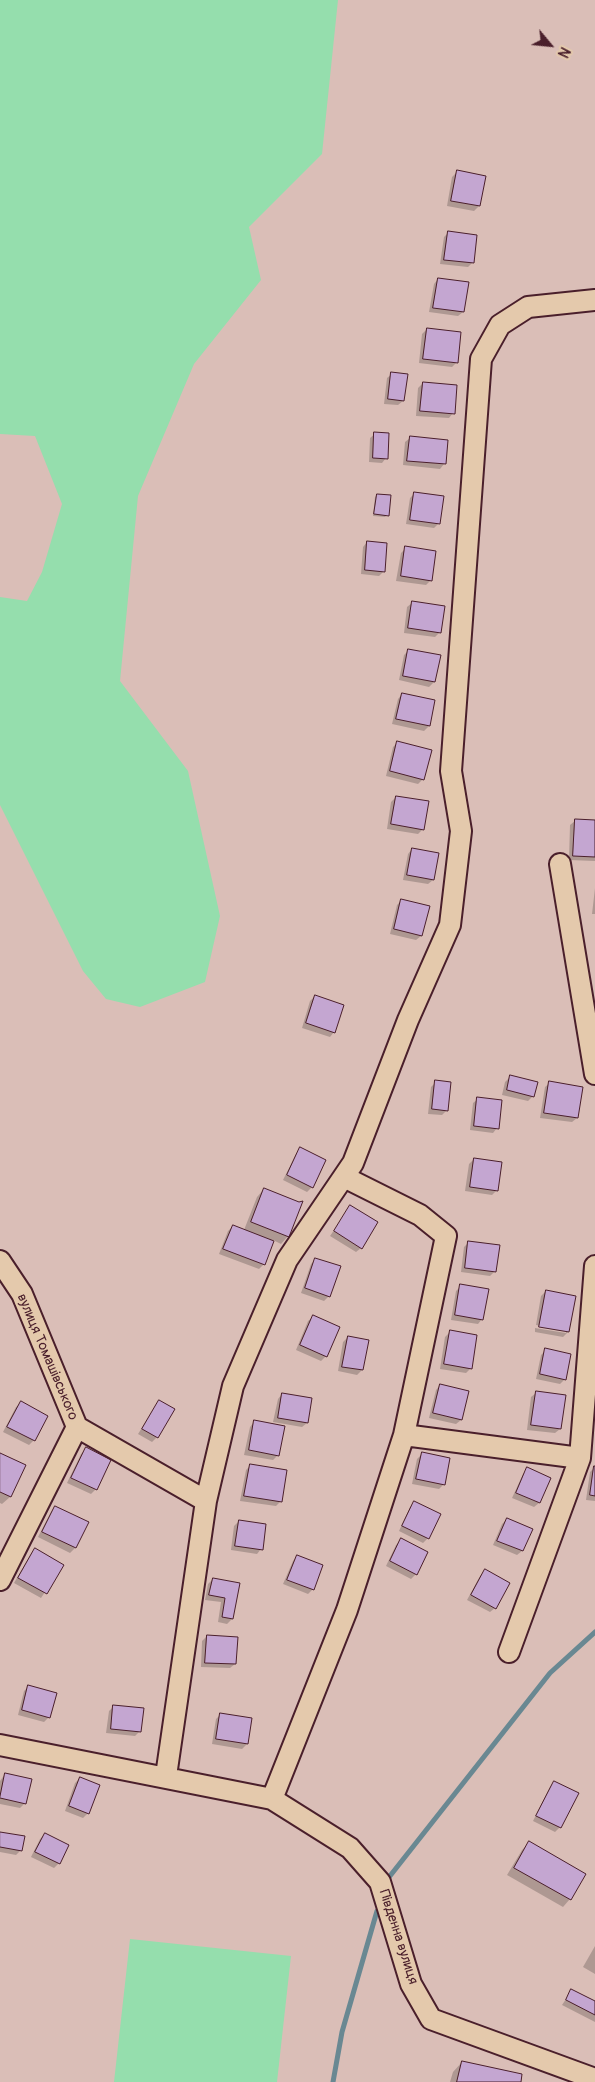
<!DOCTYPE html>
<html>
<head>
<meta charset="utf-8">
<style>
  body { margin:0 }
  #map { position:relative; width:595px; height:2082px; overflow:hidden; background:#dabeb7; font-family:Pangolin,sans-serif }
  canvas { display:block }
  .north { position:absolute; left:525px; top:20px; width:50px; height:50px; -webkit-text-stroke:4px #e4c9ac; paint-order:stroke; rotate:118deg; font-size:14px; font-weight:700; line-height:20px; text-align:center; color:#4a1f2b }
  .north::after { content:''; display:block; margin:auto; width:18px; height:22px; background:#4a1f2b; clip-path:polygon(50% 0,100% 100%,50% 72%,0 100%) }
</style>
</head>
<body>
<div id="map">
<canvas width="595" height="2082"></canvas>
<div class="north">N</div>
</div>
<script>
const context = document.querySelector('canvas').getContext('2d');
context.lineJoin = 'round';
function fillPath(path, color) { context.fillStyle = color; context.fill(path, 'evenodd'); }
function trace(path, color, width, dash) { context.strokeStyle = color; context.lineWidth = width; context.lineCap = dash ? 'butt' : 'round'; context.setLineDash(dash || []); context.stroke(path); }
function label(font, color, halo, rows, align = 'center') {
  context.font = font + ' Pangolin,sans-serif'; context.lineWidth = 4; context.setLineDash([]); context.textBaseline = 'middle'; context.strokeStyle = halo; context.fillStyle = color; for (const [text, x, y, turn = 0] of rows) {
    context.save(); context.translate(x, y); context.rotate((+turn || 0) * Math.PI / 180); context.textAlign = isNaN(turn) ? turn : align; if (halo) context.strokeText(text, 0, 0); context.fillText(text, 0, 0); context.restore();
  }
}
const green = new Path2D(`
  M0,0H338L322,154L249,227L261,280L194,364L138,496L120,681L188,771L220,916L205,982L140,1007L106,999L83,971L0,805V597L27,601L42,572L62,504L35,436L0,434Z
  M130,1939L291,1956L277,2082H114Z`);
const shadow = new Path2D(`
  M457,172L479,206L474,211L447,206L452,177Z
  M449,232L473,262L468,267L440,264L444,237Z
  M438,279L463,312L458,316L429,312L434,284Z
  M427,329L457,362L452,367L419,363L422,334Z
  M392,374L403,401L398,405L384,404L387,378Z
  M423,383L453,413L449,418L416,416L418,388Z
  M375,434L386,458L382,463L369,462L370,438Z
  M410,438L444,464L440,469L403,465L405,442Z
  M415,493L439,523L434,528L406,524L410,498Z
  M377,495L387,515L385,517L373,516L375,497Z
  M367,542L384,571L379,576L361,574L363,547Z
  M406,548L431,580L426,585L396,581L401,553Z
  M412,603L440,632L435,637L404,633L407,607Z
  M409,650L434,682L429,687L399,680L404,655Z
  M402,694L434,701L429,726L424,731L392,724L398,699Z
  M397,743L423,779L418,784L386,776L393,747Z
  M396,797L423,829L418,834L387,829L391,802Z
  M575,821H595V861L569,860L570,825Z
  M412,849L433,880L428,884L403,880L408,854Z
  M595,888V914H592Z
  M401,901L421,936L416,940L390,934L397,905Z
  M315,996L334,1032L330,1037L302,1028L310,1001Z
  M510,1077L533,1096L528,1101L502,1095L505,1082Z
  M436,1082L447,1110L442,1115L428,1114L431,1087Z
  M550,1083L577,1118L572,1122L540,1118L545,1087Z
  M478,1099L497,1128L493,1133L470,1130L473,1103Z
  M301,1149L312,1187L307,1192L283,1180L296,1154Z
  M474,1159L497,1190L492,1195L465,1191L469,1164Z
  M264,1189L288,1236L281,1244L273,1240L264,1264L259,1269L219,1254L228,1231L233,1226L244,1230L257,1197Z
  M350,1207L361,1248L356,1252L330,1236Z
  M469,1242L495,1271L490,1276L461,1272L464,1247Z
  M316,1259L329,1296L324,1301L301,1293L311,1264Z
  M461,1286L482,1319L478,1324L451,1320L456,1291Z
  M546,1291L568,1332L563,1337L535,1332V1328L566,1333V1331L536,1325L541,1296Z
  M313,1317L338,1328L326,1356L321,1361L296,1350L308,1321Z
  M450,1332L471,1368L466,1373L440,1369L445,1337Z
  M348,1337L367,1341L362,1370L357,1375L338,1371L343,1342Z
  M546,1350L565,1379L560,1384L536,1379L541,1355Z
  M440,1385L461,1420L456,1424L429,1418L436,1390Z
  M536,1393L560,1429L555,1433L527,1430L531,1397Z
  M282,1394L307,1423L302,1427L273,1422L278,1399Z
  M159,1401L157,1437L152,1442L138,1434Z
  M21,1403L34,1440L29,1445L3,1432L16,1407Z
  M254,1422L278,1455L273,1460L244,1455L250,1427Z
  M86,1449L110,1461L95,1490L91,1494L67,1483L81,1454Z
  M422,1454L444,1484L439,1489L412,1484L417,1459Z
  M0,1455L24,1466L10,1497L2,1504L0,1503Z
  M250,1466L280,1502L276,1506L240,1501L246,1470Z
  M595,1467V1501L586,1500L590,1472Z
  M528,1469L539,1503L534,1507L512,1498L523,1474Z
  M415,1503L428,1538L423,1543L399,1531L410,1507Z
  M55,1507L87,1523L75,1548L70,1553L38,1537L51,1512Z
  M507,1519L531,1529L522,1551L517,1555L493,1545L502,1524Z
  M239,1521L261,1549L257,1554L231,1550L234,1526Z
  M401,1540L416,1574L411,1579L386,1566L396,1545Z
  M35,1550L63,1565L41,1598L14,1583L31,1554Z
  M297,1556L313,1589L308,1594L283,1584L293,1561Z
  M485,1571L495,1608L490,1612L467,1600L480,1576Z
  M213,1579L238,1584L232,1619L227,1624L218,1622L221,1602L205,1600L208,1584Z
  M207,1636L235,1664L230,1668L201,1667L202,1641Z
  M29,1686L49,1717L44,1722L18,1715L24,1691Z
  M114,1706L140,1731L135,1736L106,1733L109,1711Z
  M221,1714L247,1744L242,1749L212,1744L216,1719Z
  M5,1774L25,1803L20,1808L0,1804V1781Z
  M80,1778L88,1813L83,1818L65,1811L75,1783Z
  M554,1782L560,1827L555,1832L533,1821L550,1787Z
  M0,1833L21,1850L16,1855L0,1852Z
  M45,1834L59,1863L54,1868L31,1857L40,1839Z
  M529,1843L584,1874L570,1899L563,1907L507,1875L522,1850Z
  M595,1946V1974L583,1967Z
  M572,1990L595,2002V2022L562,2005Z
  M462,2062L519,2082H450L453,2072Z`);
const stream = new Path2D(`
  M386,1881L550,1673L595,1632
  M333,2082L342,2032L377,1911`);
const building = new Path2D(`
  M457,170L486,176L480,206L451,201Z
  M448,231L477,235L474,263L444,260Z
  M438,278L469,282L464,312L433,308Z
  M427,328L461,332L458,363L423,359Z
  M391,372L408,374L404,401L388,399Z
  M423,382L457,385L455,414L420,411Z
  M374,432L389,433L388,459L373,458Z
  M410,436L448,440L446,464L407,461Z
  M414,492L444,496L440,524L410,520Z
  M377,494L391,495L389,516L374,514Z
  M367,541L387,543L385,572L365,570Z
  M405,546L436,551L432,581L401,576Z
  M412,601L445,606L441,633L408,628Z
  M408,649L441,655L435,682L403,676Z
  M402,693L435,700L430,726L396,719Z
  M397,741L432,750L424,780L390,771Z
  M396,796L429,801L424,830L391,824Z
  M575,819L595,820V857L573,856Z
  M412,848L439,853L434,880L407,875Z
  M401,899L430,906L422,936L394,929Z
  M315,995L344,1005L335,1033L306,1023Z
  M510,1075L538,1082L534,1097L507,1090Z
  M435,1080L451,1082L448,1111L432,1109Z
  M549,1081L583,1087L578,1118L544,1113Z
  M477,1097L502,1100L499,1129L474,1126Z
  M300,1147L326,1160L313,1188L287,1175Z
  M474,1158L502,1162L498,1191L470,1187Z
  M264,1188L299,1202L303,1201L289,1237L251,1222Z
  M350,1205L378,1222L362,1249L334,1231Z
  M233,1225L274,1241L265,1265L223,1249Z
  M468,1241L500,1245L496,1272L465,1268Z
  M315,1258L341,1266L330,1297L305,1288Z
  M460,1284L489,1289L483,1320L455,1315Z
  M546,1290L576,1296L569,1332L539,1327Z
  M313,1315L340,1327L327,1357L300,1345Z
  M450,1330L477,1335L472,1369L444,1364Z
  M348,1336L369,1340L363,1370L342,1367Z
  M545,1348L571,1354L566,1380L540,1374Z
  M440,1384L469,1391L462,1420L433,1413Z
  M536,1391L566,1395L561,1429L531,1425Z
  M282,1393L312,1398L308,1423L278,1418Z
  M159,1400L175,1409L158,1438L142,1429Z
  M21,1401L48,1416L35,1441L7,1427Z
  M254,1420L285,1426L279,1456L249,1450Z
  M86,1447L111,1460L97,1490L71,1478Z
  M422,1452L450,1458L445,1485L416,1479Z
  M0,1453L26,1465L11,1497L0,1492Z
  M250,1464L287,1470L282,1502L244,1496Z
  M594,1466H595V1496L590,1495Z
  M527,1467L551,1478L540,1503L516,1493Z
  M414,1501L441,1514L429,1539L402,1526Z
  M55,1506L89,1522L76,1548L42,1532Z
  M507,1518L533,1529L523,1551L497,1541Z
  M239,1520L266,1524L263,1550L235,1546Z
  M401,1538L428,1552L417,1575L390,1561Z
  M35,1548L64,1565L47,1594L18,1578Z
  M297,1555L323,1565L314,1590L287,1580Z
  M485,1569L510,1583L496,1609L471,1595Z
  M213,1578L240,1583L233,1619L222,1617L225,1598L209,1595Z
  M207,1635L238,1637L236,1664L205,1663Z
  M28,1685L57,1693L50,1718L22,1710Z
  M113,1705L144,1708L141,1732L111,1729Z
  M220,1713L252,1718L248,1744L216,1739Z
  M5,1773L32,1779L26,1804L0,1798Z
  M80,1777L100,1785L89,1814L69,1806Z
  M554,1781L579,1793L561,1828L536,1816Z
  M0,1832L25,1836L22,1851L0,1847Z
  M45,1833L69,1845L60,1864L35,1852Z
  M529,1841L586,1874L571,1900L514,1868Z
  M571,1989L595,2001V2015L566,2000Z
  M462,2061L522,2074L521,2082H457Z`);
const street = new Path2D(`
  M560,864L595,1074
  M0,1261L22,1294L77,1427
  M77,1427L206,1501
  M404,1435L580,1458
  M0,1580L77,1427
  M509,1652L580,1458L595,1266
  M0,1745L272,1799L350,1848L380,1882L411,1984L431,2019L595,2079
  M166,1776L206,1501L233,1386L287,1260L353,1163L408,1020L450,925L461,831L451,771L481,359L500,325L528,307L595,300
  M272,1799L347,1610L404,1435L446,1236L420,1215L344,1177`);
const streetNames = [
  ["вулиця Томашівського",47,1357,67],
  ["Південна вулиця",398,1937,72]
];
fillPath(green, '#95dead');
fillPath(shadow, '#0003');
trace(stream, '#698892', 5);
fillPath(building, '#c4a6d1');
trace(building, '#4a1f2b', 1);
trace(street, '#4a1f2b', 24);
trace(street, '#e4c9ac', 20);
label('14px', '#4a1f2b', '#e4c9ac', streetNames);
</script>
</body>
</html>
